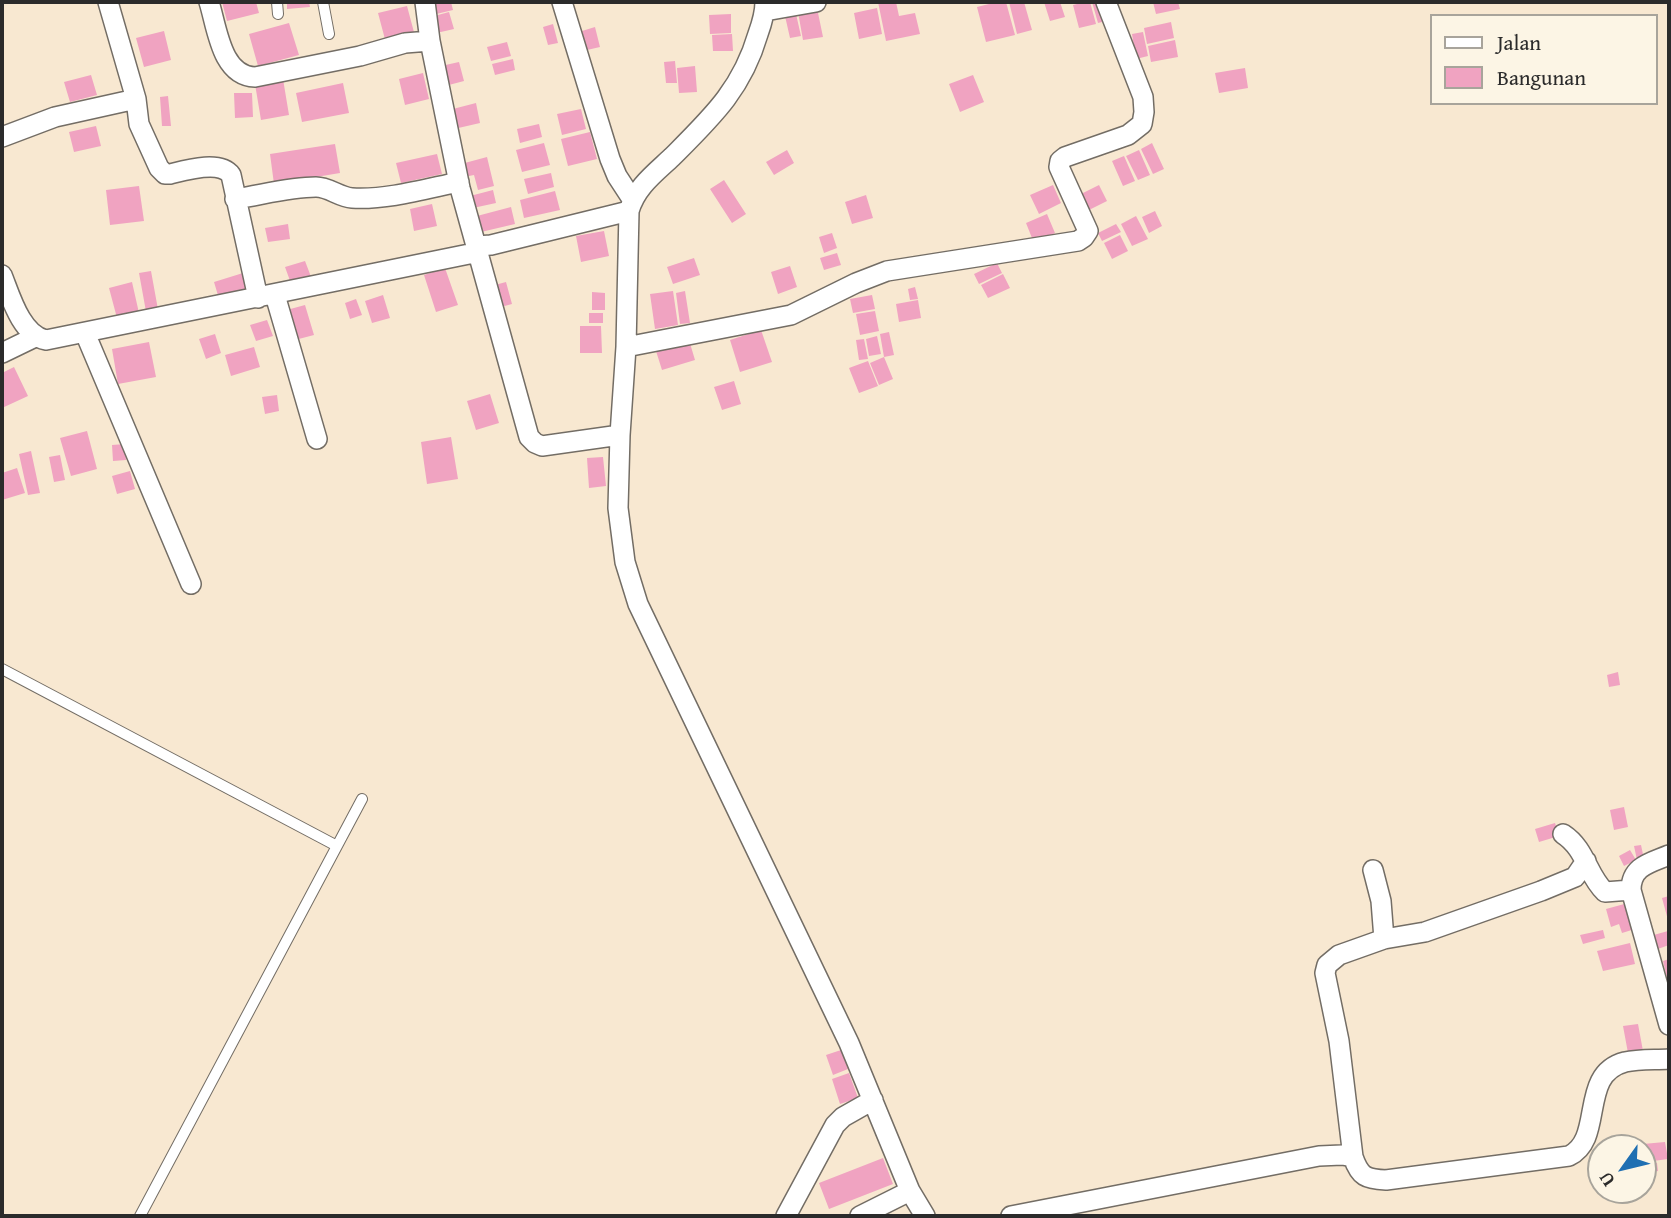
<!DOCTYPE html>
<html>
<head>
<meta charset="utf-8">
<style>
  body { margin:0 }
  #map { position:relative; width:1671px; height:1218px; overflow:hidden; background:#f8e8d1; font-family:"Gentium Book Plus",serif }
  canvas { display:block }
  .frame { position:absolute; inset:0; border:4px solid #2b2b2b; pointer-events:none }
  .legend { position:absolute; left:1430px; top:14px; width:228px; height:91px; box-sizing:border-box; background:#fcf5e5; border:2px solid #a8a49b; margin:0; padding:9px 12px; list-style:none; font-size:21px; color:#2b2b2b }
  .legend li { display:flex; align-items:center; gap:14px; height:35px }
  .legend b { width:35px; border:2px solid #a8a49b }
  .north { position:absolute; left:1587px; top:1134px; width:70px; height:70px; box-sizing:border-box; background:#fcf5e5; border:2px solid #a8a49b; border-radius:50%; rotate:236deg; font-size:19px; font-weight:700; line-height:28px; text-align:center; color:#2b2b2b }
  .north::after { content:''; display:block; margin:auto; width:24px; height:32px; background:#1f6fb2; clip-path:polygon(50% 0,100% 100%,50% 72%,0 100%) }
</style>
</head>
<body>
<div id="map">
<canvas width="1671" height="1218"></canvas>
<div class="frame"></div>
<ul class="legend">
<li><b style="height:9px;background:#fff"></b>Jalan</li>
<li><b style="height:19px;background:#f0a3c1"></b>Bangunan</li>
</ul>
<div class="north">U</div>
</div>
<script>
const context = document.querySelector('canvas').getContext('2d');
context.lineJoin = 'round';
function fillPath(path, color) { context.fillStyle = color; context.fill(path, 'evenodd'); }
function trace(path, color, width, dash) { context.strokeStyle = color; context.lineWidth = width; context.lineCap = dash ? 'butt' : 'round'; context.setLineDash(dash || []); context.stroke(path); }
const building = new Path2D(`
  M222,2H256L259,13L227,21Z
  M287,2H309L310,7L287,9Z
  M429,2H451L453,10L432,15Z
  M878,2H896L899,16L915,13L920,34L886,41Z
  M997,2H1006L1015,35L986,42L977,7Z
  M1009,2H1024L1032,30L1017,34Z
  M1044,2H1060L1065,17L1050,21Z
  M1085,2H1090L1096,24L1079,28L1073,5Z
  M1092,2H1105L1110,20L1098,23Z
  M1153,2H1178L1180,9L1156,14Z
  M407,6L415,36L386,43L378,13Z
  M817,8L823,37L803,40L798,12Z
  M877,8L882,34L859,39L854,13Z
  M449,12L454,29L432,34L427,18Z
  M731,14V33L710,34L709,15Z
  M796,14L801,36L790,38L785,16Z
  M1171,22L1174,38L1147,44L1144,28Z
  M289,23L299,55L258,66L249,34Z
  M553,24L558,43L548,45L543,27Z
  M595,27L600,47L587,50L582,31Z
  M164,31L171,60L144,67L136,38Z
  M1143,32L1148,56L1136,59L1132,34Z
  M732,34L733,51H713L712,35Z
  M1175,40L1178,57L1151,62L1148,46Z
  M507,42L511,56L491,61L487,47Z
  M513,59L515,70L495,75L492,64Z
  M675,61L677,83H666L664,62Z
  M459,62L464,81L445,86L441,66Z
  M695,66L697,92L679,93L677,68Z
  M1245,68L1248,88L1219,93L1215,73Z
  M423,73L429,99L405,105L399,79Z
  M91,75L97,95L70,102L64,82Z
  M973,75L984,102L960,112L949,84Z
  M283,79L289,115L261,120L255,84Z
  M343,83L349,113L302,122L296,93Z
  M234,93H252L253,117L235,118Z
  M168,96L171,126H162L160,97Z
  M476,103L480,123L454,129L449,110Z
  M581,109L586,129L562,135L557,114Z
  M539,124L542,137L520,143L517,129Z
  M96,126L101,146L74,152L69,132Z
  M590,132L597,159L568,166L561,139Z
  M544,143L550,165L522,172L516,150Z
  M1152,143L1164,169L1153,174L1141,149Z
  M335,144L340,173L274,184L270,154Z
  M787,150L794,163L774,175L766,162Z
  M1139,150L1150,175L1138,180L1126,156Z
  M437,154L442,174L401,183L396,163Z
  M1124,156L1135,181L1123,186L1112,161Z
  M487,157L494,186L478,190L474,175L464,177L461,164Z
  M551,173L554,187L528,194L524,179Z
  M724,180L746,214L732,223L710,189Z
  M1053,185L1061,203L1039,214L1030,195Z
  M1099,185L1107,201L1085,212L1077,196Z
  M139,186L144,221L110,225L106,190Z
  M493,190L496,203L473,208L470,196Z
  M555,191L560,210L524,218L520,200Z
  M866,195L873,218L852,224L845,202Z
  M432,204L437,226L414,231L410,209Z
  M511,207L515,224L481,232L477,216Z
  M1155,211L1162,226L1149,233L1142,217Z
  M1047,214L1055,233L1034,243L1026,223Z
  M1136,216L1148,239L1132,246L1121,224Z
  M288,224L290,239L268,242L265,228Z
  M1116,224L1121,232L1102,241L1098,233Z
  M604,231L609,256L581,262L576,236Z
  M832,233L837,248L824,253L819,237Z
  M1120,235L1128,251L1112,259L1104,243Z
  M837,253L841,265L824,270L820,258Z
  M694,258L700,275L673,284L667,267Z
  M305,261L313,282L293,289L285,267Z
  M997,263L1002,273L979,284L974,274Z
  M790,266L797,287L778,294L771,272Z
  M445,268L458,305L436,312L424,275Z
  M151,271L159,315L147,317L139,273Z
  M243,273L250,293L220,302L214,282Z
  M1003,274L1010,288L988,298L981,285Z
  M132,282L139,313L117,318L109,288Z
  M506,282L512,304L497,308L491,286Z
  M915,287L918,299L910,300L908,289Z
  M673,291L678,325L655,329L650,294Z
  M685,291L690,323L680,324L676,293Z
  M592,292L605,293V310H592Z
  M383,295L390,318L372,323L365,301Z
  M872,295L875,309L853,313L850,299Z
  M356,299L362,315L350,319L345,303Z
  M918,300L921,318L899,322L896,304Z
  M305,305L314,335L291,341L283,311Z
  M875,311L879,331L860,335L856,314Z
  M589,313H603V323H589Z
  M267,320L273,336L256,341L250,325Z
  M580,326H601L602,353H580Z
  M761,330L772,362L740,372L730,340Z
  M889,332L894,355L884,357L880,334Z
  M215,334L221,353L206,359L199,339Z
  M877,336L881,354L869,356L866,339Z
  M864,339L868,359L859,360L856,340Z
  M689,340L695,360L662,370L656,351Z
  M149,342L156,377L118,384L112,349Z
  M254,347L260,367L231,376L225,355Z
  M884,357L893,379L879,385L870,363Z
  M868,361L878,386L859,393L849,368Z
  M14,367L28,396L2,408V373Z
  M734,381L741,404L722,410L714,387Z
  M490,394L499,423L476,430L467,401Z
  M277,395L279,411L265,414L262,397Z
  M87,431L97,469L71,476L60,438Z
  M451,437L458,479L427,484L421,442Z
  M125,444L126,460L113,461L112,445Z
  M31,451L40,493L28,495L19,454Z
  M60,455L65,480L54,482L49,457Z
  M603,457L606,486L589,488L587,458Z
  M17,468L25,493L2,500V473Z
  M130,471L135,489L117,494L112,476Z
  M1618,672L1620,685L1609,687L1607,675Z
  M1624,807L1628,827L1614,830L1610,810Z
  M1555,823L1559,836L1539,842L1535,829Z
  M1641,845L1644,859L1637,860L1634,846Z
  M1630,850L1636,860L1624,866L1619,856Z
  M1669,896V920H1668L1662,898Z
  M1628,903L1635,929L1622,933L1619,924L1611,927L1606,909Z
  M1603,930L1605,938L1583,944L1580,935Z
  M1668,931L1669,945L1655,950L1650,936Z
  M1630,943L1635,964L1603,971L1597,951Z
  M1669,959V977L1667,978L1663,961Z
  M1638,1024L1643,1051L1628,1053L1623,1026Z
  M841,1050L848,1069L833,1075L826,1055Z
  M849,1073L858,1098L840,1104L832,1079Z
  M1665,1142L1668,1159L1646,1162L1643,1144Z
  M883,1158L893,1184L829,1209L819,1183Z
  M1657,1163L1658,1171L1643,1173V1164Z`);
const lane = new Path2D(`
  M277,2L278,14
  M323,2L329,34
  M2,669L337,846
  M140,1216L362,799`);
const street = new Path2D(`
  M108,2L136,99L139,124L159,168L165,174H170C186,170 220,160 231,175L258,298
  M209,2C217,27 221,76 255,77L360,56L405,43L430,41
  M425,2L430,41L460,188L529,437L535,443L542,446L620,435
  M562,2L610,159L617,176L632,199
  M765,2C765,13 762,23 758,34C742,89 712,117 672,157C654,174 636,187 629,211L626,347L620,435L618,508L625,562L638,604L849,1043L910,1191L925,1216
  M765,11L816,2
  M2,137L55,117L136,99
  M235,199C262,195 289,187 316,187C329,187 339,197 352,198C387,200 425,189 459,182
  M477,246L491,245L629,211
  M2,275C10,295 21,335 46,340L479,252
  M275,295L317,439
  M85,333L191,584
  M626,347L791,315L856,283L887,271L1078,241L1084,237L1088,231L1059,167L1060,161L1065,157L1128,135L1142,124L1144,112L1143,97L1106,2
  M2,353L35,337
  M1563,834C1586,849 1587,875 1605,892L1631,890
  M1669,855C1650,863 1631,866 1631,890L1669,1025
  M1384,939L1425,932L1541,891L1575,877L1586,861
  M1353,1157L1339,1041L1325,973L1327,965L1339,955L1384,939L1381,901L1373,870
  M786,1216L835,1125L843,1117L873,1100
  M860,1216L910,1191
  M1011,1216L1319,1156L1342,1155L1353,1157C1360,1177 1366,1179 1386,1180L1569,1156C1605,1139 1578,1074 1625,1062C1639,1059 1655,1060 1669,1059`);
fillPath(building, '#f0a3c1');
trace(lane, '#736d65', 12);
trace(street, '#736d65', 22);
trace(lane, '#fff', 10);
trace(street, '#fff', 19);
</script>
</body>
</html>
